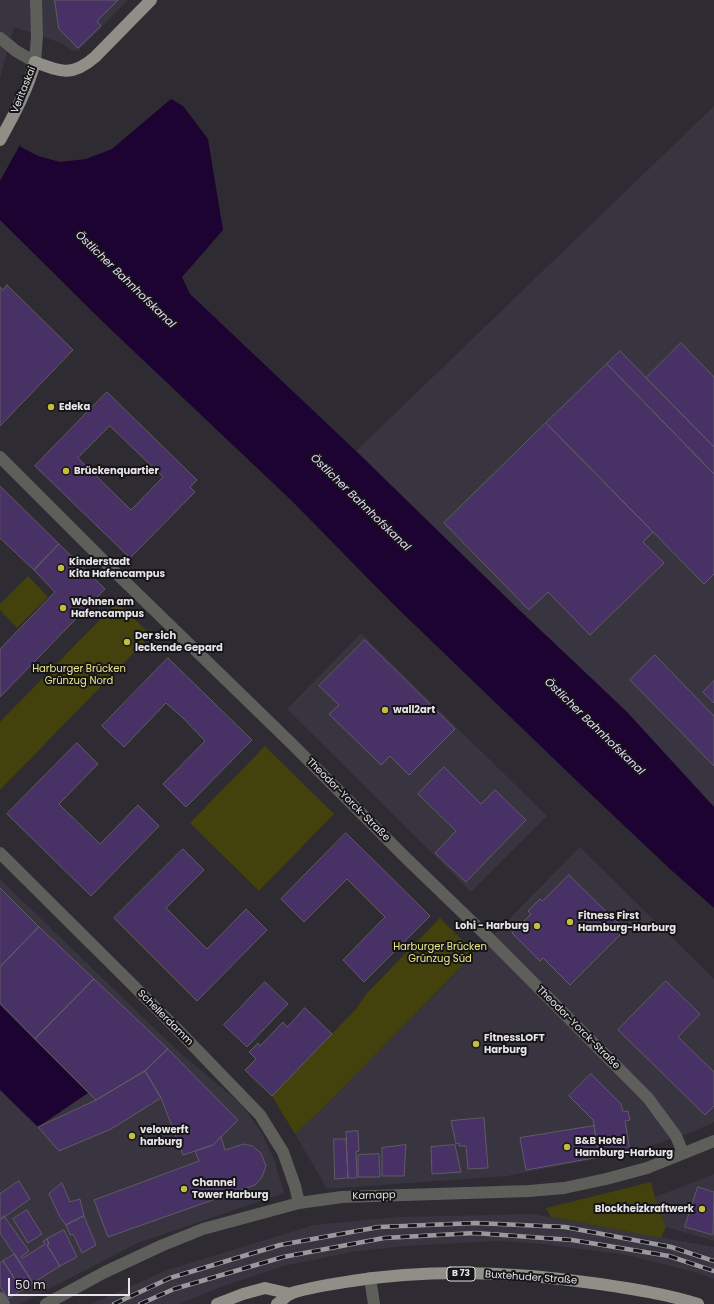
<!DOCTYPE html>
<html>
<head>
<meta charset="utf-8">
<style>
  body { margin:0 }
  #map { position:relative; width:714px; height:1304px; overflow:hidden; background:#2e2b32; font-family:Poppins,sans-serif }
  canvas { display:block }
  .scale { position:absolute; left:8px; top:1278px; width:122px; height:18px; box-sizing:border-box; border:2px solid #e6e4e9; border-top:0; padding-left:5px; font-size:12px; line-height:14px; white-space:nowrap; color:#e6e4e9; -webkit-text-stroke:3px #161517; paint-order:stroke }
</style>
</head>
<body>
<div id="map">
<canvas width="714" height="1304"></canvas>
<div class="scale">50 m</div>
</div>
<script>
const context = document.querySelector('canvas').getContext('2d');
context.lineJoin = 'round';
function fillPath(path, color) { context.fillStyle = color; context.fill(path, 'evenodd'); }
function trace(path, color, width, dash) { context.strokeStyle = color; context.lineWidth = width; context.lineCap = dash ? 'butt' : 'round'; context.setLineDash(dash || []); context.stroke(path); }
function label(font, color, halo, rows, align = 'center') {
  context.font = font + ' Poppins,sans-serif'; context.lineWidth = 4; context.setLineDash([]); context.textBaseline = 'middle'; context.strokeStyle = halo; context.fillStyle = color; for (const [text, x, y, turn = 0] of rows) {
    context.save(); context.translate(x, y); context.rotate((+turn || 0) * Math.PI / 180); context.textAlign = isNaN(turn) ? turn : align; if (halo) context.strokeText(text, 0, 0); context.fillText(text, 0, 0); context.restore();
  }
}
const built = new Path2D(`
  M0,0H128L78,51L71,50L61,43L14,27L0,78Z
  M714,106V807L627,712L514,605L356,451Z
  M361,633L547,816L471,892L287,709Z
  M580,847L714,979V1122L695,1131L632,1152L507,1176L326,1189L322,1180L295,1134L325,1106Z
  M0,879L178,1051L240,1103L262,1133L274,1159L284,1193L138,1243L20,1304H0Z
  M714,1174V1241L666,1227L655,1197Z
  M533,1214L714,1247V1279L691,1271L626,1255L542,1244L500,1241L405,1246L351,1252L284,1266L221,1287L179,1304H91L167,1270L314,1225L397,1217Z`);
const green = new Path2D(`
  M28,576L48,597L17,628L0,610V604Z
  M117,602L151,635L0,790V722Z
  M265,746L334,814L259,891L190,823Z
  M440,918L475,953L325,1106L295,1134L272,1096L355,1010L367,993Z
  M651,1182L655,1197L666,1227L661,1238L551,1217L546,1208Z`);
const water = new Path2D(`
  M171,99L183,106L208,139L223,230L182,277L190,294L356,451L514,605L627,712L714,807V908L669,868L579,783L392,603L293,502L104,323L0,220V117L21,147L38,156L60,162L86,159L112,149Z
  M0,1005L88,1093L38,1127L0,1090Z`);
const pier = new Path2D(`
  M0,115L21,143L0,181Z`);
const building = new Path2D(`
  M55,0H118L97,21L101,26L78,48L59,29Z
  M7,285L73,350L0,426V287L3,290Z
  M681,343L714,377V447L646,378Z
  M620,351L714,447V474L607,364Z
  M607,364L714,474V574L704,584L546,423Z
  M107,392L197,480L190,487L195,492L130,558L35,466ZM110,426L163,477L131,510L78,458Z
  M546,423L653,532L643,542L664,563L590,635L548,592L529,610L444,523Z
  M0,486L59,544L34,570L0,538Z
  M59,544L105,589L0,697V649L55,592L34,570Z
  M365,640L455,729L409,775L390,756L381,765L329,714L339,705L319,686Z
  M655,655L714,716V766L630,680Z
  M168,658L252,740L186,807L163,784L205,741L182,717L166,703L124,747L102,726Z
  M714,681V703L703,692Z
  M77,743L98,764L59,804L100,844L138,805L159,826L91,896L7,814Z
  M444,767L481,804L495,790L526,820L466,882L435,853L456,831L418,794Z
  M346,833L430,916L364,982L343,960L385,917L347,879L304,922L281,899Z
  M183,849L204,870L166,908L207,949L246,909L267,930L197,1001L114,918Z
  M569,875L625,930L570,985L543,958L540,961L512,933L531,914L528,911L540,899L542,901Z
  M0,888L39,927L0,967Z
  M39,927L94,979L35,1039L0,1003V967Z
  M94,979L168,1049L145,1071L96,1100L35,1039Z
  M666,981L700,1014L678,1037L714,1072V1106L705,1115L618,1030Z
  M265,982L288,1004L247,1047L224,1025Z
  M305,1008L332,1034L272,1096L245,1070L256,1059L249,1052L258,1043L260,1046L283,1022L287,1027Z
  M168,1049L238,1120L213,1145L183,1155L161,1098L145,1071Z
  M145,1071L161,1098L111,1129L59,1151L38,1127L96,1100Z
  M591,1074L621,1104L623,1112L628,1111L630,1120L625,1121L630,1151L599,1157L593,1120L569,1096Z
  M484,1118L488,1168L468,1169L466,1146H459V1143L456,1144L451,1121Z
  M594,1126L599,1157L526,1170L520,1138Z
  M358,1131L359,1151L356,1152L357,1178H348L346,1132Z
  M221,1137L225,1150L244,1144L252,1146L261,1153L266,1166L262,1177L255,1185L108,1237L94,1200L199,1161L195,1151L213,1145Z
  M334,1139H346L348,1178L335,1179Z
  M406,1145L404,1176H382V1148Z
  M455,1145L461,1172L432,1174L431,1147Z
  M379,1154L380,1177H358V1155Z
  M19,1181L30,1199L0,1220V1194Z
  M62,1183L70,1202L80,1199L84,1216L66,1225L60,1217L49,1194Z
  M698,1187L714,1192L713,1235L685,1227Z
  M27,1210L42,1234L28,1243L13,1219Z
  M4,1216L29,1251L21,1257L23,1258L45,1244L43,1241L47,1239L49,1244L47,1245L60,1266L33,1283L0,1233V1220Z
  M84,1216L96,1245L82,1253L73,1234L70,1235L66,1225Z
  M64,1230L77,1257L60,1266L47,1245L49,1244L47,1239Z
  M15,1254L33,1283L22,1290L3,1261Z
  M3,1261L22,1290L8,1299L0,1286V1264Z`);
const minor = new Path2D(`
  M0,38L16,51L35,62L37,36L36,0
  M0,457L114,571L292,744L406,858L493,942L648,1098L676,1136L683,1153
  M0,853L177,1029L260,1115L283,1152L295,1186L299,1203
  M370,1278L374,1304
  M0,1298L4,1304
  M46,1304L105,1272L163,1245L203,1229L299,1203L342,1197L529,1191L564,1188L606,1179L647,1168L714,1141`);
const major = new Path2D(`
  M0,140C14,115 28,89 35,62C61,72 72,77 95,57L151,0
  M217,1304L243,1294L265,1288L291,1294
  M277,1304C282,1301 287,1295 292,1293C311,1287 332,1284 352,1281C433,1268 519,1272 600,1284C633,1289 666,1294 698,1304`);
const rail = new Path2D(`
  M114,1304L170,1278L280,1245L379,1227L476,1223L565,1227L671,1247L714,1261
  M140,1304L174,1289L283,1257L384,1238L475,1233L572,1240L669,1256L714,1271`);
const markers = [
  [51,407,4,"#c3bd3e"],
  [66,471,4,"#c3bd3e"],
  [61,568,4,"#c3bd3e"],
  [63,608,4,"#c3bd3e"],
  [127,642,4,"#c3bd3e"],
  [385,710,4,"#c3bd3e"],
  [570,922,4,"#c3bd3e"],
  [537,926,4,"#c3bd3e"],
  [476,1044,4,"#c3bd3e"],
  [132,1136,4,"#c3bd3e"],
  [567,1147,4,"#c3bd3e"],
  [184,1189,4,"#c3bd3e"],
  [702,1209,4,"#c3bd3e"]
];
const shields = [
  [461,1274,28]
];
const shieldNames = [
  ["B 73",461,1274]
];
const streetNames = [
  ["Veritaskai",24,90,-68],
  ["Theodor-Yorck-Straße",348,800,45],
  ["Schellerdamm",165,1018,45],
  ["Theodor-Yorck-Straße",578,1028,45],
  ["Karnapp",374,1196,-2],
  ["Buxtehuder Straße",531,1278,4]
];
const poiNames = [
  ["Edeka",59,407],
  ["Brückenquartier",74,471],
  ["Kinderstadt",69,562],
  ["Kita Hafencampus",69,574],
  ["Wohnen am",71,602],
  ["Hafencampus",71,614],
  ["Der sich",135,636],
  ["leckende Gepard",135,648],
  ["wall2art",393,710],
  ["Fitness First",578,916],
  ["Hamburg-Harburg",578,928],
  ["Lohi - Harburg",529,926,"right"],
  ["FitnessLOFT",484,1038],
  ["Harburg",484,1050],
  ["velowerft",140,1130],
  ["harburg",140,1142],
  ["B&B Hotel",575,1141],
  ["Hamburg-Harburg",575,1153],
  ["Channel",192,1183],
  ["Tower Harburg",192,1195],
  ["Blockheizkraftwerk",694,1209,"right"]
];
const parkNames = [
  ["Harburger Brücken",79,669],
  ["Grünzug Nord",79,681],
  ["Harburger Brücken",440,947],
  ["Grünzug Süd",440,959]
];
const waterNames = [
  ["Östlicher Bahnhofskanal",125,280,44],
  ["Östlicher Bahnhofskanal",360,503,44],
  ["Östlicher Bahnhofskanal",594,727,44]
];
fillPath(built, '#383440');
fillPath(green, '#43410c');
fillPath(water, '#1c0332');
fillPath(pier, '#2e2b32');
fillPath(building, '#483164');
trace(building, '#5f5c63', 1);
trace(minor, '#5e5e5b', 12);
trace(major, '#8f8f88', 12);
trace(rail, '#9b989e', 4.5);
trace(rail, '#161517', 3, [9]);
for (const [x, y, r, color] of markers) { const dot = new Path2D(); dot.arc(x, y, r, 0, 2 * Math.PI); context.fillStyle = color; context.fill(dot); trace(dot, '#161517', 1.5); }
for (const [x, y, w] of shields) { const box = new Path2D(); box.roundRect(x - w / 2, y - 7, w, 14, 3); context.fillStyle = '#161517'; context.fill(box); trace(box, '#e6e4e9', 1); }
label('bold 9px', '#e6e4e9', null, shieldNames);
label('10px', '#e6e4e9', '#161517', streetNames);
label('bold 10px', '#e6e4e9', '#161517', poiNames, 'left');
label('10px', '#ebe787', '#161517', parkNames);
label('italic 11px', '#e7dafc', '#161517', waterNames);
</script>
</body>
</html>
